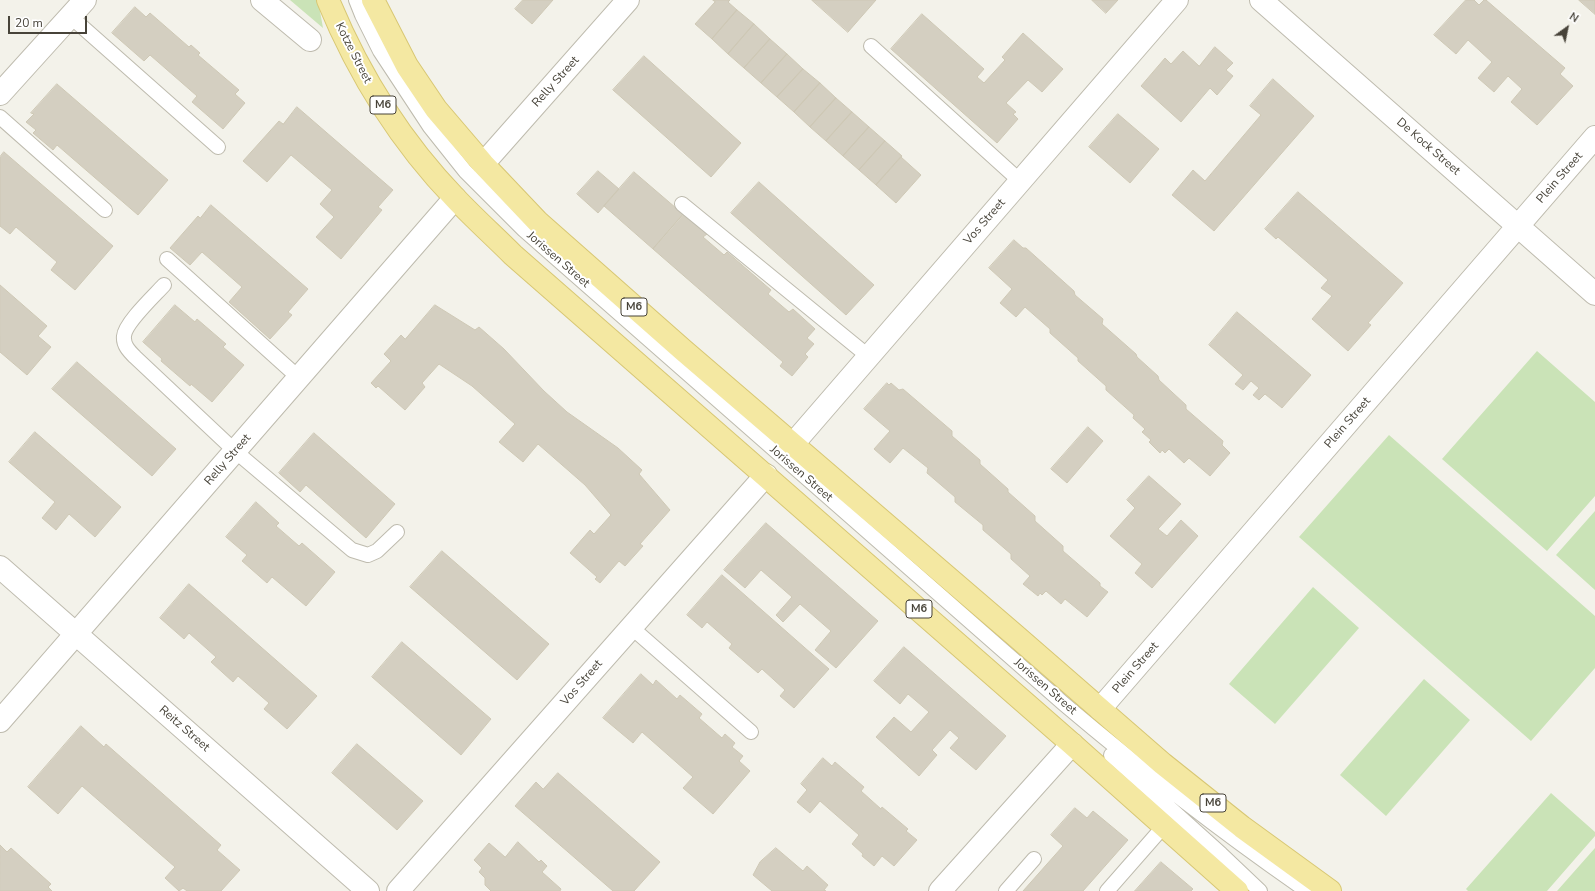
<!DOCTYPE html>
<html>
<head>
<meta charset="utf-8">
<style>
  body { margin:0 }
  #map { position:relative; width:1595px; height:891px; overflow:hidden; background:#f3f2ea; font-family:"Nunito Sans",sans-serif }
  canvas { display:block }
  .north { position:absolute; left:1547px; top:8px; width:40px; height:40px; -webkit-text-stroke:3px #fff; paint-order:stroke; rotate:33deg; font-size:11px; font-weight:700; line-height:16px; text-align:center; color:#474339 }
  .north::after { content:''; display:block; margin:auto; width:14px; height:18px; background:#474339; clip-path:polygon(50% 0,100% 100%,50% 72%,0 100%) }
  .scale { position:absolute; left:8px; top:16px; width:79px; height:18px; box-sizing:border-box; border:2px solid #474339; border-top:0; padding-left:5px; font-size:12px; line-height:14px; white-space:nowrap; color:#474339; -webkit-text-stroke:3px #fff; paint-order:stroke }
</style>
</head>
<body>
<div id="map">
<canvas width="1595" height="891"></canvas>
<div class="north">N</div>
<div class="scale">20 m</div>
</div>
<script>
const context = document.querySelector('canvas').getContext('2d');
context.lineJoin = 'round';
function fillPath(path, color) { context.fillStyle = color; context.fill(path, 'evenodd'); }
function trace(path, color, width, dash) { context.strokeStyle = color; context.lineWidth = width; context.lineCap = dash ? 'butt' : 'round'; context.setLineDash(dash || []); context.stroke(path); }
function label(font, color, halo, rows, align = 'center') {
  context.font = font + ' "Nunito Sans",sans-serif'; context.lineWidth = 4; context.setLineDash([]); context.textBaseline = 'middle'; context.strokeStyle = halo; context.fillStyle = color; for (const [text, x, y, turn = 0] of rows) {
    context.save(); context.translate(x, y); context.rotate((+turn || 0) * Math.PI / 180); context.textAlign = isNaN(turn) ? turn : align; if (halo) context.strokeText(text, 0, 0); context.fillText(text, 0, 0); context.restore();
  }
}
const green = new Path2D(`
  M290,0H318L323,28Z
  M1537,351L1595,402V496L1547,551L1442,459Z
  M1389,435L1595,616V668L1531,741L1299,537Z
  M1595,511V590L1556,555Z
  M1313,587L1359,628L1275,724L1229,684Z
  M1424,679L1470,720L1386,816L1340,775Z
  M1551,793L1595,832V836L1547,891H1468L1466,889Z
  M1595,848V891H1557Z`);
const building = new Path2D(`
  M523,0H553L532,24L515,9Z
  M713,0H730L728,2L737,10L712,39L695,24L715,2Z
  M812,0H876L848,32Z
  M1092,0H1118L1106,13Z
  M1466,0H1474L1479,5L1484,0H1486L1565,68L1560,74L1573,86L1537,125L1511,102L1522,89L1508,76L1494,92L1478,78L1492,62L1468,40L1456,54L1434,35Z
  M1579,0H1595V14Z
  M135,7L146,17L150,13L189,47L191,45L200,53L198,55L239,90L235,94L245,103L223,129L192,102L197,96L150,55L144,61L112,33Z
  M737,10L754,24L728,54L712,39Z
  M922,14L984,69L977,77L984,83L1005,60L1002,57L1023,33L1063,69L1042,92L1028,80L1006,103L1016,112L1013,114L1018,119L997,143L891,49Z
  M754,24L770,39L744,68L728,54Z
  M770,39L787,54L761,83L744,68Z
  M1215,47L1233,63L1226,70L1233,76L1217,95L1210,88L1181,122L1141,86L1165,58L1171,64L1183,51L1199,66Z
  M787,54L803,69L777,97L761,83Z
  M644,56L741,143L711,177L613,90Z
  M803,69L820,83L794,112L777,97Z
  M1273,79L1314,116L1214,231L1172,195L1193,170L1205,181L1261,115L1250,106Z
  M820,83L836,98L810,127L794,112Z
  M57,84L168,180L138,215L57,145L53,150L33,133L36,130L26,122L34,114L31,113Z
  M836,98L852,112L826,141L810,127Z
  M297,107L393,190L378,207L382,210L341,259L316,237L334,217L320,204L332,190L291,155L267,182L243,161L279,121L283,124Z
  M852,112L869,127L843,156L826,141Z
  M1118,114L1159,149L1130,183L1089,147Z
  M869,127L885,141L859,170L843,156Z
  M885,141L902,156L876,185L859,170Z
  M4,152L113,246L75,290L51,270L57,262L16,227L10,234L0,226V157Z
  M901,157L921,175L896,203L876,185Z
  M598,171L619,189L598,213L577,194Z
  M634,172L683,214L653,249L604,206Z
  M759,182L874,285L846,315L731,213Z
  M1298,192L1403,283L1368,323L1371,325L1348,351L1312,319L1332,296L1321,288L1328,280L1278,237L1276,239L1265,229Z
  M211,205L308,289L288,312L292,315L270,339L229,302L242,287L202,252L190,265L170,248L198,216L200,218Z
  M684,214L707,234L703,237L724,255L727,252L771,290L768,294L789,312L793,309L815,329L807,338L814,344L805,354L808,357L792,376L780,366L783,362L653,249Z
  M1014,240L1023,248H1026L1074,291L1075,295L1103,319L1102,324L1136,354L1137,357L1158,376L1159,380L1186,405V409L1223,441L1222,445L1230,453L1210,476L1189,458L1184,463L1169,449L1165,453L1162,450L1160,453L1149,442L1151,440L1142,432L1145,429L1133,418L1134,415L1106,390V386L1078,361V358L1050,333V329L1025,307L1016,317L1000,303L1012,289L989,268Z
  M0,285L47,326L38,336L51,347L27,375L0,352Z
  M175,305L195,322L197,319L226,344L223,347L244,365L212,402L191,384L190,386L161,361L162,359L143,342Z
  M435,305L475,330L479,327L504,349L544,391L567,412L618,448L642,470L639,474L670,510L640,544L643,546L625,566L619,561L600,583L595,579L597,577L570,553L590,530L594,534L611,515L585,485L538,444L523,462L499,442L515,424L472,386L439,364L422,383L425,387L405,410L378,386L376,388L371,383L391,361L384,354L401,335L405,339Z
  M1237,312L1311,375L1282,408L1265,394L1259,400L1253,395L1259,388L1251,381L1243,390L1235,384L1243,375L1209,345Z
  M77,362L176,449L152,476L52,389Z
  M887,383L889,385L891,383L899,390L903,389L952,431V436L980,460V464L1008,489V492L1035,516V521L1063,546V551L1100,583V586L1108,592L1087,617L1065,599L1061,604L1046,591L1042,595L1040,593L1038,596L1023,584L1030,576L1011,559V554L983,530V525L955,502V497L927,473L928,468L903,448L890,463L874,449L890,431L864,409Z
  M1088,427L1103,441L1067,483L1051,469Z
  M35,432L121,507L95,537L69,514L56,530L42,518L55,502L9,462Z
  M314,433L395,504L366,538L306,485L300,492L279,473Z
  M1149,476L1181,504L1158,529L1167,536L1181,520L1198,536L1152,588L1135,573L1142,564L1110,536L1135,508L1127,500Z
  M256,502L279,523L276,526L299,546L302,543L335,572L306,606L272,577L267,583L242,561L247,555L226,537Z
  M766,523L878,621L836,668L815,650L831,631L800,604L783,622L776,615L792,597L761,570L745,588L724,570Z
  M442,551L549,644L517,680L410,587Z
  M722,575L829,669L794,708L780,696L785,690L762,669L758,673L729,648L732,644L707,622L702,628L687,615Z
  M189,584L317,696L287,729L264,709L269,703L238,676L233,682L211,662L216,657L189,633L184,639L160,618Z
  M402,642L491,719L461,755L372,677Z
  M904,647L1006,736L976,770L950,748L959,738L950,730L932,750L937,755L919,776L876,737L894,717L911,732L929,712L908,694L900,704L874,681Z
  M641,674L653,685L656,680L677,699L680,695L702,714L699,718L722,738L725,734L735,743L732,747L743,756L739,761L750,771L713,814L683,788L693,777L642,732L633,743L603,718Z
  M81,726L104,747L106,744L221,845L217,850L240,870L221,891H187L183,888L179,891L165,878L175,867L82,786L58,814L28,787Z
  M357,744L423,801L397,830L332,773Z
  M823,758L832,766L835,762L864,787L861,791L881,809L882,807L908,829L906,831L917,840L894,866L882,856L874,866L862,856L863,854L852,844L859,835L820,801L810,813L797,802L807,790L801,784Z
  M558,773L660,862L634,891H613L515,806L536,782L543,789Z
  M1075,808L1087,818L1093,811L1128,840L1083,891H1023L1063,846L1051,835Z
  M518,842L539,862L541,860L547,866L542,872L561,889L560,891H491L485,885V878L479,872L482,868L474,860L489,843L505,857Z
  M0,845L7,852L11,848L51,884L48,887L52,891H0Z
  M776,848L803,871L807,866L828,885L824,890L826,891H772L753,875L760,862Z
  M1161,862L1193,889L1191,891H1135Z`);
const lane = new Path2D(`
  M356,0L362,15L380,51L430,127L465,171L524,230L1064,704C1142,770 1223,833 1307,891
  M70,16L218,147
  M871,46L1020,181
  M0,117L105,210
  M682,204L868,356
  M167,259L299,378
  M164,285C155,295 125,323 124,336C123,345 129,351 135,357L235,451L352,550L368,555L377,551L397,532
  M631,627L751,732
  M1111,755L1221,854L1260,891
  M1006,891L1034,859
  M1107,891L1164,826`);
const street = new Path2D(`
  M262,0L310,40
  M1261,0L1595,294
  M0,94L85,0
  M483,164L628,0
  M793,444L1177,0
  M0,567L368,891
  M1100,709L1595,137
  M0,721L455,198
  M398,891L766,475
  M940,891L1072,744`);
const primary = new Path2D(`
  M328,0C358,73 401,142 456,199C474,218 494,236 513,255L1072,744L1237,891
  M373,0L407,66L436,109L483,164L538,222L683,350L1016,636L1163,764L1242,827L1330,891`);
const shields = [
  [383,105,26],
  [634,307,26],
  [919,609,26],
  [1213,803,26]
];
const shieldNames = [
  ["M6",383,105],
  ["M6",634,307],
  ["M6",919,609],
  ["M6",1213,803]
];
const streetNames = [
  ["Kotze Street",353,53,63],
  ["Relly Street",556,82,-48],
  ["De Kock Street",1428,147,41],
  ["Plein Street",1560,178,-49],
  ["Vos Street",985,222,-49],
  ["Jorissen Street",558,260,41],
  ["Plein Street",1348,423,-49],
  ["Relly Street",228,460,-49],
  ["Jorissen Street",801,474,41],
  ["Plein Street",1136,668,-49],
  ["Vos Street",582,683,-49],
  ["Jorissen Street",1045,687,41],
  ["Reitz Street",184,729,41]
];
fillPath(green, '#cae3b7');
fillPath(building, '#d4cfc1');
trace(building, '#cec8b5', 1);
trace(lane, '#bebbae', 16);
trace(street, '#bebbae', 24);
trace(primary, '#d8c773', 24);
trace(lane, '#fff', 14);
trace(street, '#fff', 22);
trace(primary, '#f4e8a2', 22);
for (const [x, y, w] of shields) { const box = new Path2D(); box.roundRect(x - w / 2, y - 9, w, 18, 3); context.fillStyle = '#fff'; context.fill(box); trace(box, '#474339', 1); }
label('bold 11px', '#474339', null, shieldNames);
label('12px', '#474339', '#fff', streetNames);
</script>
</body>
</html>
